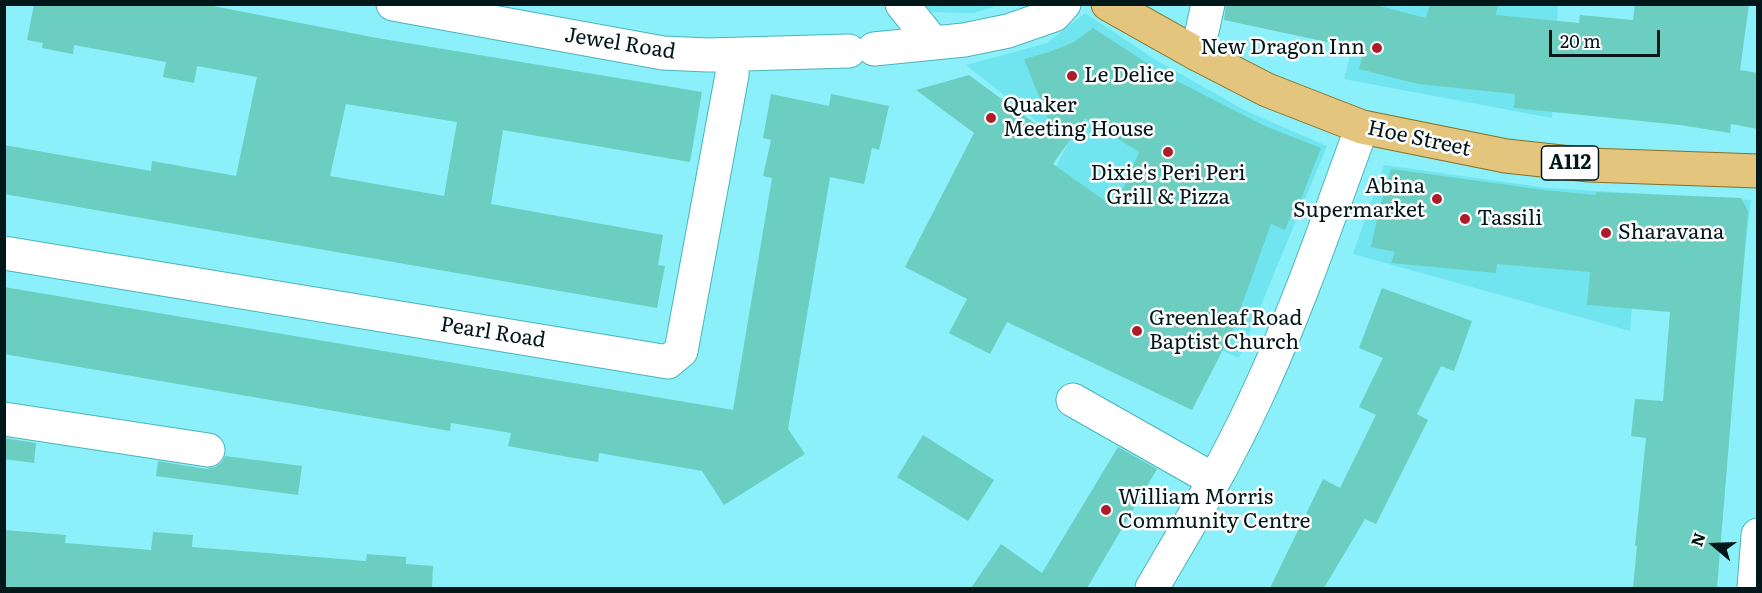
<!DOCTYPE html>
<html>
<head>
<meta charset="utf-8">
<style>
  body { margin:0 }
  #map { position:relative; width:1762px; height:593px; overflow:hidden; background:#8bf0f9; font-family:Literata,serif }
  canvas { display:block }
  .frame { position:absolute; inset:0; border:6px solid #021719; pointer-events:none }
  .north { position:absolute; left:1684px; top:515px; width:60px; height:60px; -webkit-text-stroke:4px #fefefe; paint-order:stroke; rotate:289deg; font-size:16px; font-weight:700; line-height:24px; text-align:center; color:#021719 }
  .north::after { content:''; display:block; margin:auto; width:21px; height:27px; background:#021719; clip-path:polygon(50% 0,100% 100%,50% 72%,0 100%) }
  .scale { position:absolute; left:1549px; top:30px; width:111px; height:27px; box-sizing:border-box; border:3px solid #021719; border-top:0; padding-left:8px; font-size:18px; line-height:21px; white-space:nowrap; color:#021719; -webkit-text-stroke:4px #fefefe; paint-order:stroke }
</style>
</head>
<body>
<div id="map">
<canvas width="1762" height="593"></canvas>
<div class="frame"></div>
<div class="north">N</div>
<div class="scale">20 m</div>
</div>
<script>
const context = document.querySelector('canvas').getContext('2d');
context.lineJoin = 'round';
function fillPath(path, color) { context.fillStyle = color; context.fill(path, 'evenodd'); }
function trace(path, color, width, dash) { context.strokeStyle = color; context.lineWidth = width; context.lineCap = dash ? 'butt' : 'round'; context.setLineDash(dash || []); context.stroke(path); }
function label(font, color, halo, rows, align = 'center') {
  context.font = font + ' Literata,serif'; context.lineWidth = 5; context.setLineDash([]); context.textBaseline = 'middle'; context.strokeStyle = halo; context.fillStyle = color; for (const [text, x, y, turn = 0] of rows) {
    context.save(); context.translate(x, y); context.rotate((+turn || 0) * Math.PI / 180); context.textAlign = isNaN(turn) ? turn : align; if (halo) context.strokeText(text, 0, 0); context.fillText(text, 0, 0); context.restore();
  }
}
const built = new Path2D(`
  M916,5H999L974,13L922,12Z
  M1363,5H1558L1552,118L1344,79Z
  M1085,13L1156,60L1246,111L1327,146L1239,358L1010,258L1067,145L966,65L1047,43Z
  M1384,165L1547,188L1751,200L1739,305L1633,295L1630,331L1353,254Z`);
const building = new Path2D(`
  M34,4H203L377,38L702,92L690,162L503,130L491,204L663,235L658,265L665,266L657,308L4,194V145L151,171L152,161L236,176L257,77L197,66L194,83L163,77L166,62L74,45L73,54L42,48L43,43L27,40ZM346,104L457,122L444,196L330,176Z
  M1226,4H1372L1426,18L1430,4H1498L1496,15L1579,23L1580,15L1633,20L1635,4H1749L1740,70L1758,73V129L1731,124L1730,133L1680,125L1514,108L1515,94L1418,84L1359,69L1364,50L1224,20Z
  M1093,28L1167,76L1265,126L1321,148L1301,199L1298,198L1285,230L1271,224L1232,332L1192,410L1007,322L990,354L949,333L967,299L905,267L974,133L916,90L969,75L1056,139L1024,59L1049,52L1074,42ZM1085,118L1139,152L1115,208L1053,164Z
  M771,94L829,106L831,94L889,106L879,150L872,148L864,184L830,177L788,429L805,454L724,505L702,471L599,453L598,462L568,457L508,446L511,433L451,423L450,431L4,354V287L733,410L772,178L763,176L771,140L763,138Z
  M1391,169L1545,190L1596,195V192L1741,198L1748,211L1717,588H1633L1637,546H1635L1646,438L1631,436L1635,399L1663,401L1670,312L1587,305L1590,272L1497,264L1496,273L1391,263L1395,252L1371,247L1378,214Z
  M1382,288L1472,321L1454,371L1441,366L1417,414L1428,420L1376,524L1365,519L1324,588H1270L1323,479L1340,488L1376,415L1359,407L1383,358L1359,348Z
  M923,435L994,480L968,521L897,477Z
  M4,438L36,443L34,463L4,459Z
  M1118,447L1157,469L1087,588H971L1001,544L1042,573Z
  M225,456L302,466L298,495L156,476L158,461L206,469L215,467L222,462Z
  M4,530L66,535L65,543L151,550L153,532L193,535L192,547L366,561L367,554L406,557V564L433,566L432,588H4Z`);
const minor = new Path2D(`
  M393,4L663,53L708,55L849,51
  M902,4L933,43
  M874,49L964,40L1008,31L1054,15L1064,4
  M1197,54L1208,4
  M4,253L668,362L681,351L732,75V55
  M1073,400L1214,480
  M4,419L208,450
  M1152,588C1188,527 1225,465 1255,400C1297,311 1328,219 1362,127
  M1754,588L1758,535`);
const major = new Path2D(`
  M1108,4L1197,54L1267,90L1362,127L1506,156L1589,165L1758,171`);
const markers = [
  [1377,48,6,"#af1c29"],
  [1072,76,6,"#af1c29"],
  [991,118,6,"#af1c29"],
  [1168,152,6,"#af1c29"],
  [1437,199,6,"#af1c29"],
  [1465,219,6,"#af1c29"],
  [1606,233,6,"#af1c29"],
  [1137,331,6,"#af1c29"],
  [1106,510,6,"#af1c29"]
];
const shields = [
  [1570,163,57]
];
const shieldNames = [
  ["A112",1570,163]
];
const streetNames = [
  ["Jewel Road",620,44,9],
  ["Hoe Street",1419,139,12],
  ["Pearl Road",493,333,9]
];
const poiNames = [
  ["New Dragon Inn",1365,48,"right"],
  ["Le Delice",1084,76],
  ["Quaker",1003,106],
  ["Meeting House",1003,130],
  ["Dixie's Peri Peri",1168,174,"center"],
  ["Grill & Pizza",1168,198,"center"],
  ["Abina",1425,187,"right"],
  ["Supermarket",1425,211,"right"],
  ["Tassili",1477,219],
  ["Sharavana",1618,233],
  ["Greenleaf Road",1149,319],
  ["Baptist Church",1149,343],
  ["William Morris",1118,498],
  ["Community Centre",1118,522]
];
fillPath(built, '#71e5ef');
fillPath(building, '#6ccec0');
trace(minor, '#4cb3bc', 35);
trace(major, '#886f23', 35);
trace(minor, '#fff', 33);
trace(major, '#e3c57e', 33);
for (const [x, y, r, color] of markers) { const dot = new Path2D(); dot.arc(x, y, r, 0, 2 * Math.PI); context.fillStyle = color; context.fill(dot); trace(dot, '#fefefe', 2); }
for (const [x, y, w] of shields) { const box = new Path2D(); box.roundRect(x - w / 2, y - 17, w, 34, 4.5); context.fillStyle = '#fefefe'; context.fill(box); trace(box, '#021719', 1.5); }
label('bold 20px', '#021719', null, shieldNames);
label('21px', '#021719', '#fefefe', streetNames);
label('21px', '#021719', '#fefefe', poiNames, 'left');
</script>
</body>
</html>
